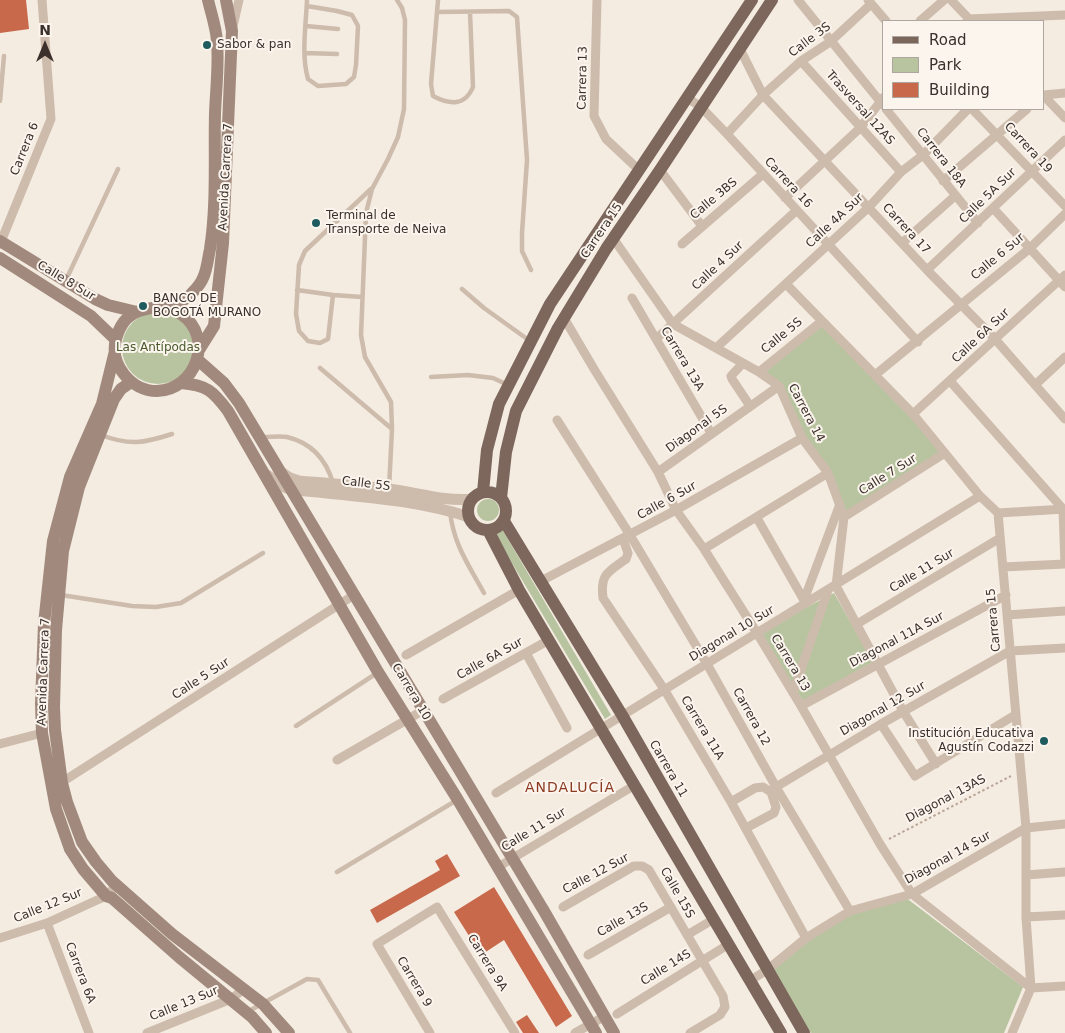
<!DOCTYPE html>
<html>
<head>
<meta charset="utf-8">
<style>
  body { margin:0 }
  #map { position:relative; width:1065px; height:1033px; overflow:hidden; background:#f4ebe1; font-family:"DejaVu Sans",sans-serif }
  canvas { display:block }
  .legend { position:absolute; left:882px; top:20px; width:162px; height:90px; box-sizing:border-box; background:#fbf5ee; border:1px solid #aea6a0; margin:0; padding:6px 9px; list-style:none; font-size:15px; color:#3b302b }
  .legend li { display:flex; align-items:center; gap:10px; height:25px }
  .legend b { width:25px; border:1px solid #aea6a0 }
  .north { position:absolute; left:20px; top:20px; width:50px; height:50px; -webkit-text-stroke:4px #fbf5ee; paint-order:stroke; rotate:0deg; font-size:14px; font-weight:700; line-height:20px; text-align:center; color:#3b302b }
  .north::after { content:''; display:block; margin:auto; width:18px; height:22px; background:#3b302b; clip-path:polygon(50% 0,100% 100%,50% 72%,0 100%) }
</style>
</head>
<body>
<div id="map">
<canvas width="1065" height="1033"></canvas>
<ul class="legend">
<li><b style="height:6px;background:#7d675c"></b>Road</li>
<li><b style="height:14px;background:#b8c4a0"></b>Park</li>
<li><b style="height:14px;background:#c8694b"></b>Building</li>
</ul>
<div class="north">N</div>
</div>
<script>
const context = document.querySelector('canvas').getContext('2d');
context.lineJoin = 'round';
function fillPath(path, color) { context.fillStyle = color; context.fill(path, 'evenodd'); }
function trace(path, color, width, dash) { context.strokeStyle = color; context.lineWidth = width; context.lineCap = dash ? 'butt' : 'round'; context.setLineDash(dash || []); context.stroke(path); }
function label(font, color, halo, rows, align = 'center') {
  context.font = font + ' "DejaVu Sans",sans-serif'; context.lineWidth = 4; context.setLineDash([]); context.textBaseline = 'middle'; context.strokeStyle = halo; context.fillStyle = color; for (const [text, x, y, turn = 0] of rows) {
    context.save(); context.translate(x, y); context.rotate((+turn || 0) * Math.PI / 180); context.textAlign = isNaN(turn) ? turn : align; if (halo) context.strokeText(text, 0, 0); context.fillText(text, 0, 0); context.restore();
  }
}
const green = new Path2D(`
  M122 348a36 36 0 1 1 72 0a36 36 0 1 1-72 0Z
  M822,321L945,453L844,517L828,473L802,438L779,386L759,372Z
  M477 510a11 11 0 1 1 22 0a11 11 0 1 1-22 0Z
  M502,529L611,715L605,719L494,533Z
  M834,593L873,662L803,701L761,635L805,608Z
  M905,897L1023,987L1004,1033H812L808,1032L772,971L810,940L852,914Z`);
const building = new Path2D(`
  M0,0H26L29,29L0,33Z
  M447,854L460,876L377,923L370,910L440,870L435,861Z
  M494,887L572,1016L556,1027L504,940L481,955L454,912Z
  M527,1015L539,1033H523L516,1022Z`);
const path = new Path2D(`
  M889,839L1011,776`);
const service = new Path2D(`
  M438,0L437,12L509,11L517,17L527,160L522,233V251L531,270
  M307,6L337,11L352,15L358,26L356,65L354,77L346,84L318,86L308,79C301,55 306,25 307,0
  M437,12L431,84L433,96C450,105 465,106 473,87L470,12
  M306,26L338,29
  M305,53L337,54
  M0,101L4,56
  M66,280L118,169
  M462,289L484,308L530,341
  M297,290L333,295
  M362,297L333,295L328,339L320,343L308,341L299,331L296,314L299,265L305,251L371,189
  M320,368L392,429
  M431,377L468,375L493,378L508,385
  M101,435C130,446 144,443 172,434
  M263,437C271,437 280,436 287,437C312,443 326,459 333,483
  M389,489L392,429L391,402L365,357L361,335L366,213L372,189L388,159L398,137L404,109L405,20L402,8L397,0
  M450,512C454,545 468,564 484,593
  M61,595L132,606L156,607L181,603L263,553
  M296,726L377,673
  M337,872L457,800
  M247,1012L307,979L318,980L350,1033`);
const minor = new Path2D(`
  M597,0L594,116L606,139L639,170
  M798,0L883,105
  M868,0L886,21
  M951,0L971,21
  M920,21L944,0
  M967,21L969,19L1065,15
  M233,26L239,0
  M740,49L763,95L927,270L995,339L1065,419
  M801,61L901,172
  M1044,95L1065,93
  M1044,96L1065,118
  M686,97L701,107L727,134L918,342
  M886,109L978,223
  M972,109L1065,206
  M727,134L763,95L801,61L830,42L871,4
  M660,170L702,226
  M943,181L1027,109
  M785,198L860,128L884,97
  M993,208L1065,287
  M613,238L673,324L759,372L779,386L802,438L828,473L844,517L836,586L903,711L936,764
  M902,243L955,196
  M0,244L51,119L42,0
  M682,244L763,174
  M927,270L1065,140
  M786,284L913,414L980,496L998,513L1026,828V917L1031,988L1012,1033
  M632,298L711,433
  M564,318L594,369L658,472L676,510L704,549L757,633L801,706L880,844L912,894L1031,988L1065,986
  M656,339L797,210
  M716,348L869,207L901,172L923,155L968,109
  M743,363L731,376L732,379L750,406
  M759,372L822,321
  M875,375L1029,249L1065,214
  M950,381L1063,509L1065,564
  M1035,385L1065,357
  M913,414L1065,275
  M557,420L630,535L707,664L776,787L850,911
  M658,472L779,386
  M998,513L1065,509
  M844,517L945,453
  M757,518L805,602
  M623,539L628,553L626,559C608,572 600,574 603,598L664,689L731,802L806,938
  M704,549L828,473
  M1003,567L1065,564
  M541,581L676,510L802,438
  M804,600L840,504
  M1007,615L1065,611
  M857,624L1000,538
  M526,653L567,728
  M406,655L519,590
  M793,693L828,590
  M443,699L549,640
  M801,706L1006,595
  M881,724L915,776L1015,715
  M0,744L42,733
  M337,760L422,711
  M59,784L354,595
  M496,793L980,496
  M731,802L755,788L763,787L771,792
  M746,828L774,813L776,807L771,792L776,787L881,724L1010,651L1065,648
  M498,867L635,785
  M1026,875L1065,872
  M563,907L634,866H642L649,870L723,996L725,1007L720,1015L690,1033
  M1026,917L1065,915
  M47,923L89,1033
  M687,935L714,919
  M0,938L47,923L106,896L117,885
  M588,955L671,907
  M751,980L767,970L806,938L850,911L912,894L1026,828L1065,824
  M617,1014L729,944
  M147,1033L231,999L244,989
  M430,1033L377,944L437,907L515,1033
  M575,1033L605,1016`);
const tertiary = new Path2D(`
  M278,470L290,478L299,481C329,484 358,485 388,489C416,492 444,502 472,499
  M267,475L279,485L289,489C348,496 411,498 469,517`);
const secondary = new Path2D(`
  M0,241L95,299L108,305L137,312
  M0,258L91,316L116,340
  M156,307C165,308 174,309 181,314C215,337 196,390 157,391C131,391 109,364 116,339C128,293 171,318 192,293C196,289 201,283 203,278C207,270 208,258 210,249C217,204 214,157 215,113C216,89 219,64 217,41C216,27 211,13 208,0
  M199,350L214,326L223,243L232,31L226,0
  M115,351L102,404L70,477L53,541L44,624L41,704L42,733L56,809L70,849L83,869L106,896L112,898L179,957L252,1017L266,1033
  M198,360L224,383L239,403L544,911L614,1033
  M131,382L121,389L114,399L79,487L63,551L56,630L54,707L55,730L62,783L67,802L82,842L96,862L112,881L172,934L263,1004L289,1033
  M181,383C207,385 213,391 228,411L378,672L458,800L596,1033`);
const primary = new Path2D(`
  M468 511a19 19 0 1 1 38 0a19 19 0 1 1-38 0Z
  M483,492L487,450L499,404L550,304L752,0
  M501,498L506,452L516,411L558,328L606,249L660,170L772,0
  M504,521L622,715L804,1033
  M488,530L519,590L781,1033`);
const markers = [
  [207,45,5,"#1f5a5e"],
  [316,223,5,"#1f5a5e"],
  [143,306,5,"#1f5a5e"],
  [1044,741,5,"#1f5a5e"]
];
const streetNames = [
  ["Calle 3S",810,40,-37],
  ["Carrera 13",583,78,-89],
  ["Trasversal 12AS",860,108,48],
  ["Carrera 19",1028,148,47],
  ["Carrera 6",25,149,-68],
  ["Carrera 18A",941,158,52],
  ["Avenida Carrera 7",226,177,-87],
  ["Carrera 16",788,183,47],
  ["Calle 5A Sur",988,196,-44],
  ["Calle 3BS",714,199,-40],
  ["Calle 4A Sur",835,221,-43],
  ["Carrera 17",906,229,47],
  ["Carrera 15",602,231,-56],
  ["Calle 6 Sur",998,257,-40],
  ["Calle 4 Sur",718,266,-43],
  ["Calle 8 Sur",66,281,31],
  ["Calle 5S",782,336,-39],
  ["Calle 6A Sur",981,336,-43],
  ["Carrera 13A",682,359,59],
  ["Carrera 14",806,413,62],
  ["Diagonal 5S",697,429,-36],
  ["Calle 7 Sur",888,475,-32],
  ["Calle 5S",366,484,7],
  ["Calle 6 Sur",667,501,-29],
  ["Calle 11 Sur",922,571,-31],
  ["Carrera 15",994,620,-95],
  ["Diagonal 10 Sur",732,634,-31],
  ["Diagonal 11A Sur",897,640,-28],
  ["Calle 6A Sur",490,659,-29],
  ["Carrera 13",790,663,59],
  ["Avenida Carrera 7",44,672,-88],
  ["Calle 5 Sur",201,679,-33],
  ["Carrera 10",411,692,59],
  ["Diagonal 12 Sur",883,709,-30],
  ["Carrera 12",751,717,61],
  ["Carrera 11A",702,728,59],
  ["Carrera 11",668,769,60],
  ["Diagonal 13AS",946,799,-28],
  ["Calle 11 Sur",534,830,-31],
  ["Diagonal 14 Sur",948,858,-29],
  ["Calle 12 Sur",596,874,-28],
  ["Calle 15S",677,893,60],
  ["Calle 12 Sur",48,906,-22],
  ["Calle 13S",623,920,-30],
  ["Carrera 9A",487,963,58],
  ["Calle 14S",666,968,-32],
  ["Carrera 6A",80,973,69],
  ["Carrera 9",414,982,59],
  ["Calle 13 Sur",184,1004,-22]
];
const poiNames = [
  ["Sabor & pan",217,45],
  ["Terminal de",326,216],
  ["Transporte de Neiva",326,230],
  ["BANCO DE",153,299],
  ["BOGOTÁ MURANO",153,313],
  ["Institución Educativa",1034,734,"right"],
  ["Agustín Codazzi",1034,748,"right"]
];
const parkNames = [
  ["Las Antípodas",158,348]
];
const neighbourhoodNames = [
  ["ANDALUCÍA",570,788]
];
fillPath(green, '#b8c4a0');
fillPath(building, '#c8694b');
trace(path, '#b9a596', 2, [2.5, 2.5]);
trace(service, '#cdbbac', 4.5);
trace(minor, '#cdbbac', 9);
trace(tertiary, '#cdbbac', 11);
trace(secondary, '#a18a7d', 12);
trace(primary, '#7d675c', 12);
for (const [x, y, r, color] of markers) { const dot = new Path2D(); dot.arc(x, y, r, 0, 2 * Math.PI); context.fillStyle = color; context.fill(dot); trace(dot, '#fbf5ee', 2); }
label('12px', '#3b302b', '#fbf5ee', streetNames);
label('12px', '#3b302b', '#fbf5ee', poiNames, 'left');
label('12px', '#4a5a2e', '#fbf5ee', parkNames);
context.letterSpacing = '1px';
label('14px', '#8c3b22', '#fbf5ee', neighbourhoodNames);
context.letterSpacing = '0px';
</script>
</body>
</html>
